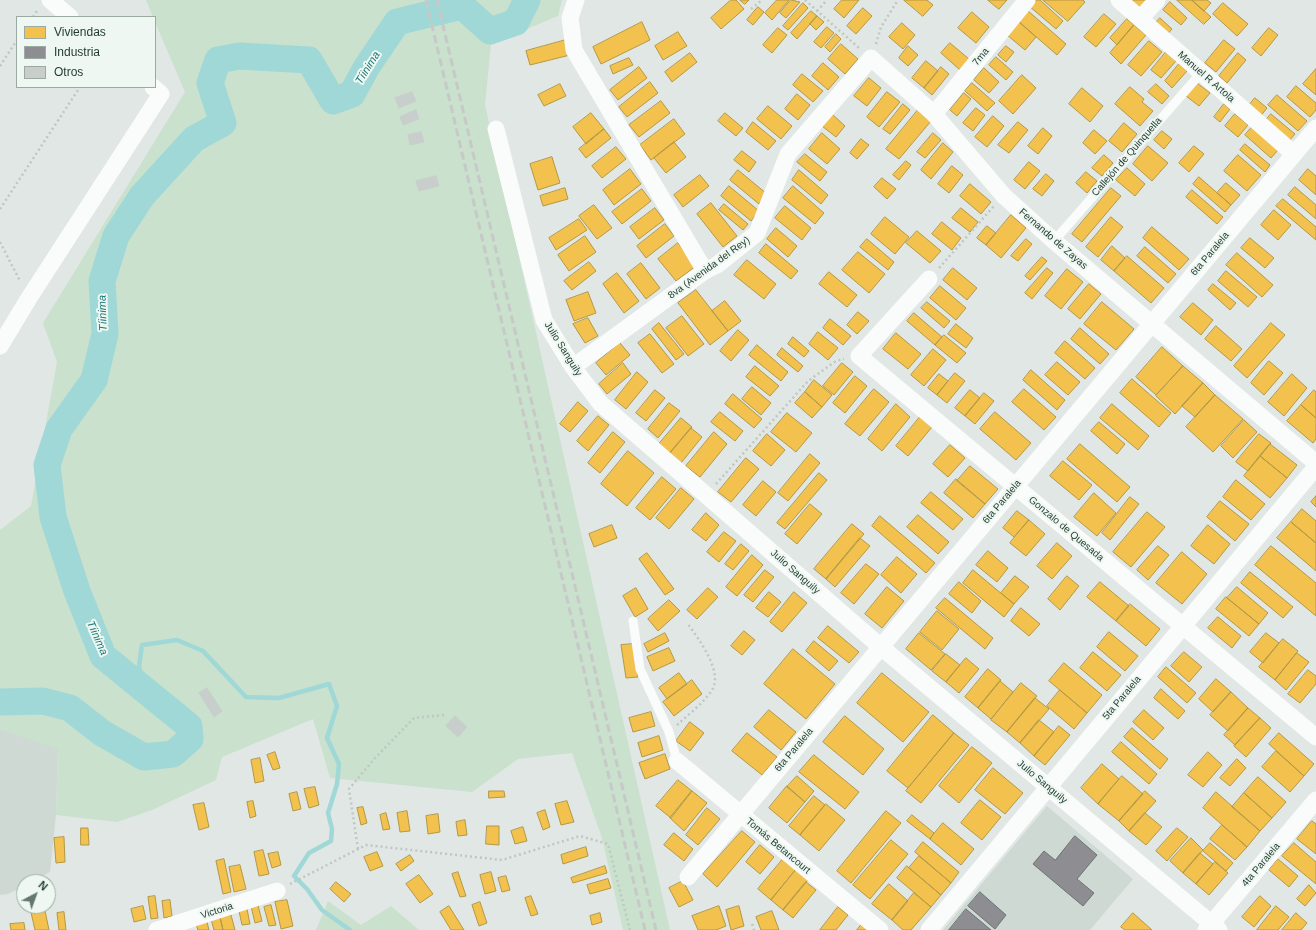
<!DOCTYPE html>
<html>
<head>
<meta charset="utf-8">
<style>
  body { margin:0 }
  #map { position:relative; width:1316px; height:930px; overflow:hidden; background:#e1e7e4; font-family:Helvetica,sans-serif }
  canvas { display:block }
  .legend { position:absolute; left:16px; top:16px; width:140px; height:72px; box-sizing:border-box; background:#eef7f1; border:1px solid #9baba3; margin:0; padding:5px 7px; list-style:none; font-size:12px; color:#1f3a2e }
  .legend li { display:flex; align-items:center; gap:8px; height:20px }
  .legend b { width:20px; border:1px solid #9baba3 }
  .north { position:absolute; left:16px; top:874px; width:40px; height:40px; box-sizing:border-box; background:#eef7f1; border:1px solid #9baba3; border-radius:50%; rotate:41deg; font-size:11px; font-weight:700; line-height:16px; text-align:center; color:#1f3a2e }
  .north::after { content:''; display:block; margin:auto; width:14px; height:18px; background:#63776e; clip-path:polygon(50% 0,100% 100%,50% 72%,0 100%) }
</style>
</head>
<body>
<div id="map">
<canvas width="1316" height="930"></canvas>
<ul class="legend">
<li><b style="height:11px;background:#f2c14e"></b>Viviendas</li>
<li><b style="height:11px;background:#8d8d92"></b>Industria</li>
<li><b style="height:11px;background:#c8cecb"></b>Otros</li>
</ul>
<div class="north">N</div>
</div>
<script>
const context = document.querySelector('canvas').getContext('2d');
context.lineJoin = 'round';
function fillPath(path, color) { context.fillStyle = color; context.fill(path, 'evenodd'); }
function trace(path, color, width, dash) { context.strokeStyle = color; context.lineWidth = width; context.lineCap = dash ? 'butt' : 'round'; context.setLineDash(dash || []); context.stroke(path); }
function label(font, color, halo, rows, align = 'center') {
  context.font = font + ' Helvetica,sans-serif'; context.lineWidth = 4; context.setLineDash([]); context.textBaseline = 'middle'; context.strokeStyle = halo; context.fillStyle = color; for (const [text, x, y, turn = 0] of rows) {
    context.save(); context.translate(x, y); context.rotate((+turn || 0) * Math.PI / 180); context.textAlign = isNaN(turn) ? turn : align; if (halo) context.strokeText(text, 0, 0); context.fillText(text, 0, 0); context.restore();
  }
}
const built = new Path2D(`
  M0,729L58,748L56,815L50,872L31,882H24V886L8,894L0,895Z
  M1047,806L1133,879L1090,930H943Z`);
const green = new Path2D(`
  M146,0H562L558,16L491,44L485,105L670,930H623L602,838L572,753L518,759L472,792L330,778L313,719L222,757L216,780L152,810L117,822L56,815L50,872L31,882L50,872L56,815L58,749L0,729V530L31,506L57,362L43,323L185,92L155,22V17H153Z
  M328,901L361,925L391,906L419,930H316Z`);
const homes = new Path2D(`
  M731,0H736L744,9L721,29L711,18Z
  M740,0H749L745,4Z
  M777,0H789L772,20L765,13Z
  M791,0L800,2L786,18L780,13Z
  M842,0H859L844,18L834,9Z
  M904,0H927L933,5L923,16Z
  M988,0H1007L999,9Z
  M1034,0H1040L1063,21L1056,29L1029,6Z
  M1043,0H1083L1085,2L1068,21Z
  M1131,0H1147L1140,8Z
  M1177,0H1192L1211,17L1204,24Z
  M1192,0H1207L1211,3L1204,11Z
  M1170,2L1187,18L1181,25L1163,10Z
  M803,3L808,8L788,30L783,26Z
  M1223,3L1248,24L1237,36L1213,14Z
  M758,7L764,12L753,25L747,20Z
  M863,8L872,16L856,34L847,26Z
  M1027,10L1066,44L1057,55L1018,21Z
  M811,11L817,16L797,39L791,33Z
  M972,12L989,27L976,43L958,28Z
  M1104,14L1116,24L1096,47L1084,37Z
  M817,16L824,22L816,30L810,24Z
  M1160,18L1172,29L1166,36L1154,25Z
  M1127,19L1134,25L1117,45L1110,38Z
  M1018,21L1036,37L1025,50L1007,35Z
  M642,22L650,40L601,64L593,47Z
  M902,23L915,35L903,49L889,37Z
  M1134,25L1146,35L1121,64L1110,53Z
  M827,27L834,33L821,48L814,42Z
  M778,28L787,35L772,53L763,45Z
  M1269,28L1278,35L1261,56L1252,48Z
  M678,32L687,46L663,60L655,46Z
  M836,34L841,39L830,52L825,47Z
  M566,40L570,55L530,65L526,51Z
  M1224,40L1235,49L1216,72L1205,63Z
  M1149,41L1162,52L1141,76L1128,65Z
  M950,43L969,59L960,70L941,53Z
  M841,44L858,59L845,74L828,59Z
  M908,46L918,55L908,66L899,58Z
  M1006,46L1014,52L1006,62L998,55Z
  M1166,52L1176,61L1161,78L1151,70Z
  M690,53L697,62L672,82L665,72Z
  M1238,53L1246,60L1227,83L1219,76Z
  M996,57L1013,72L1006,80L989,65Z
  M629,58L633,65L613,74L610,66Z
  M926,61L938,71L924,88L912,78Z
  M823,63L839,77L828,90L812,76Z
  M1179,64L1187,71L1172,88L1165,81Z
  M639,67L647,78L618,100L610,90Z
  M941,67L949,74L932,95L924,88Z
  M984,68L999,82L989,93L974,80Z
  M1316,69V95L1303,84Z
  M802,74L823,91L813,102L793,85Z
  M1022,75L1036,88L1013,114L999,101Z
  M869,78L881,88L867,106L854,96Z
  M650,82L658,93L627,117L619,107Z
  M972,83L995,103L987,111L965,91Z
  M1197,83L1210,93L1199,106L1186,96Z
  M560,84L566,96L544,106L538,95Z
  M1156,84L1169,96L1162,104L1148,92Z
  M1296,86L1316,103V110L1310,117L1287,97Z
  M1130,87L1144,99L1142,102L1153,111L1140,126L1115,104Z
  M1082,88L1103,106L1090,122L1069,104Z
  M887,92L900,102L879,127L867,117Z
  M964,93L971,99L957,116L950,110Z
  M797,94L810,105L798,120L785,109Z
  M1277,95L1307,121L1298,131L1268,105Z
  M1255,98L1267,108L1259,118L1247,108Z
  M661,101L670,113L639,137L629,125Z
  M903,104L910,110L890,134L883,129Z
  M1224,104L1230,109L1220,122L1214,117Z
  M768,106L792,126L781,139L757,119Z
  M976,108L985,115L973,131L963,123Z
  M918,110L931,121L899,159L886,149Z
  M591,113L604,129L586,144L573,127Z
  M725,113L743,128L736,136L718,121Z
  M832,114L845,126L836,137L822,126Z
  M1235,114L1248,125L1238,137L1225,126Z
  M1271,114L1295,134L1289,141L1266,120Z
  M993,116L1004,126L987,147L975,137Z
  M674,119L685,134L651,160L640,145Z
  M753,122L776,141L768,150L746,132Z
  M1018,122L1028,130L1009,153L998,145Z
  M1124,123L1137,134L1122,152L1109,141Z
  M1253,126L1279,149L1271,158L1245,135Z
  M1043,128L1052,136L1038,154L1028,146Z
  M604,129L611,138L586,158L579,149Z
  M1094,130L1107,141L1095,154L1083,143Z
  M1162,131L1172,139L1164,149L1154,140Z
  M822,133L840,149L827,164L809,149Z
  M933,133L941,140L925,158L917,152Z
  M861,139L869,145L857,159L850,153Z
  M674,142L686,157L666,173L654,158Z
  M943,143L953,152L931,179L921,170Z
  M1245,144L1270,165L1265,172L1240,150Z
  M1148,146L1168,163L1152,181L1133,164Z
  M1194,146L1204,154L1189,172L1179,163Z
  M616,147L626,159L602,178L592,166Z
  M742,151L756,162L749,172L734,160Z
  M805,154L827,172L820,181L797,162Z
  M1104,155L1113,163L1102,176L1092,168Z
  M1238,155L1261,175L1247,191L1224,171Z
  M552,157L560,183L538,190L530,164Z
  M906,161L911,165L899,180L893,175Z
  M1029,162L1040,171L1025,189L1014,180Z
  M952,166L963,175L949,193L938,184Z
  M1127,168L1145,184L1135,196L1116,180Z
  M630,169L641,184L614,205L603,190Z
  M1308,169L1316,176V195L1299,180Z
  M738,170L767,194L759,204L730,180Z
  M799,170L828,195L821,204L792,180Z
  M1086,172L1097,181L1087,193L1076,183Z
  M1046,174L1054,181L1042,196L1033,189Z
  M700,175L709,186L683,207L674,195Z
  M1199,177L1231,205L1225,212L1193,184Z
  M882,178L896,189L887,199L874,187Z
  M1226,183L1240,195L1231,205L1217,193Z
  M970,184L991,202L981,214L960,196Z
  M729,186L759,211L751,221L721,196Z
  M793,186L824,213L815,224L783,198Z
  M1295,187L1316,205V219L1288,195Z
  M565,188L568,199L543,206L540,196Z
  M1111,188L1121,196L1082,242L1072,234Z
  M642,189L651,201L622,224L612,212Z
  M1192,190L1223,217L1217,224L1186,197Z
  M1283,199L1316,227V240L1276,206Z
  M711,203L737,236L723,247L697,214Z
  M724,204L748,224L743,230L719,210Z
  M594,205L612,228L597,239L579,216Z
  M785,206L811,228L802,240L775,218Z
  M655,208L664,220L639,239L630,227Z
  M961,208L978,222L970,232L952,218Z
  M1274,210L1291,225L1278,240L1261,225Z
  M1011,215L1026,228L1001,258L986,245Z
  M885,217L909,237L895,254L871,234Z
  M1111,217L1123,227L1098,257L1086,247Z
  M579,219L587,230L556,250L549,238Z
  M942,222L961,238L952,250L932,234Z
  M665,224L674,236L646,258L637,246Z
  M987,226L996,233L986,245L977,238Z
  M1152,227L1189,259L1179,270L1143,238Z
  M776,228L797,246L788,257L767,239Z
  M917,231L941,251L930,263L906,243Z
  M585,236L596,252L569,271L558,255Z
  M1250,238L1274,258L1265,268L1241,248Z
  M867,239L894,262L888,270L860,247Z
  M1026,239L1032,244L1018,261L1011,256Z
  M678,243L696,266L676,281L658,259Z
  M766,244L798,271L791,279L759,253Z
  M1112,246L1125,258L1114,271L1101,260Z
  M1145,247L1176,274L1168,283L1137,256Z
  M858,252L885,274L869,293L842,270Z
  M1237,253L1273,285L1262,297L1226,265Z
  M1127,256L1164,288L1151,303L1114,271Z
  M1042,257L1047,261L1030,280L1025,276Z
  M747,260L776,284L764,299L734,275Z
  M589,262L596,271L572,290L564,281Z
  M641,263L660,288L646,299L627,274Z
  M953,268L977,288L967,300L943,280Z
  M1047,268L1053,273L1032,299L1025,293Z
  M1067,269L1083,282L1061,309L1045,296Z
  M1226,271L1257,297L1248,307L1218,281Z
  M829,272L857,295L847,307L819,284Z
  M617,273L639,301L624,313L603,284Z
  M1089,284L1101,294L1080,319L1068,309Z
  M1213,284L1236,303L1230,310L1208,290Z
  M940,286L966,308L956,320L930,298Z
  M696,290L728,331L710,345L678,303Z
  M588,292L596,313L574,321L566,300Z
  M725,301L741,321L728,331L712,311Z
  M927,302L950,321L944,328L921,308Z
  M1102,302L1134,329L1116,350L1084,324Z
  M1193,303L1213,320L1201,335L1180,317Z
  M858,312L869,321L857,334L847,325Z
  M914,313L942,337L935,345L907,321Z
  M682,316L704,344L688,356L666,328Z
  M588,318L598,336L585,343L573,324Z
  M830,319L851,336L843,345L823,328Z
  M659,323L684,354L676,360L652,329Z
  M1271,323L1285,335L1247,378L1234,366Z
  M956,324L973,338L966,348L948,334Z
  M1216,326L1242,349L1231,361L1205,339Z
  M1080,328L1109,354L1100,364L1071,339Z
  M738,330L749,340L731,361L720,351Z
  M818,332L838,348L828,360L809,344Z
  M896,333L921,354L908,369L883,349Z
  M650,334L674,364L662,373L638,343Z
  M944,335L966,353L957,363L935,345Z
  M793,337L809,351L804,357L788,344Z
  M1065,341L1095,368L1085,379L1055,353Z
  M620,343L630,355L606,375L596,363Z
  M757,345L788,372L781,381L749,355Z
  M1162,347L1183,366L1156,395L1136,377Z
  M782,348L803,366L798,372L777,355Z
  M933,349L946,360L924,386L911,375Z
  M1269,361L1283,373L1264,395L1251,383Z
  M1057,362L1080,382L1068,395L1045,375Z
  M623,363L631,374L607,394L599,384Z
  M842,363L853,372L834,395L823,386Z
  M755,366L779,386L770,396L746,377Z
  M1183,366L1203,383L1175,414L1156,396Z
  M1031,370L1065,400L1057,410L1023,380Z
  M637,372L648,382L626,409L615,400Z
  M955,373L965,381L947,403L937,395Z
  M939,374L948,381L937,395L928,388Z
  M1292,374L1307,388L1284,416L1268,402Z
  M855,376L867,386L845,413L833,403Z
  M1132,379L1171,413L1159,427L1120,393Z
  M814,380L832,395L822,407L805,392Z
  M1203,383L1215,395L1195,417L1182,406Z
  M752,387L771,403L761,415L742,399Z
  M874,389L889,402L860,436L845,424Z
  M1024,389L1056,417L1044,430L1012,402Z
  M655,390L665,398L646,421L636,413Z
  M970,390L980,398L965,416L955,408Z
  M1314,390L1316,392V418L1301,405Z
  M805,392L822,407L812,418L795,403Z
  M984,393L994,401L975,424L965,416Z
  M733,394L762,419L754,428L725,404Z
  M1215,395L1243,419L1213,452L1186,427Z
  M578,402L588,411L570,432L560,424Z
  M669,403L680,411L658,438L648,429Z
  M896,404L910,417L882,451L868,439Z
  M1112,404L1149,436L1138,450L1100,418Z
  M1301,405L1316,418V439L1313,443L1287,421Z
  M720,412L743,431L735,441L711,422Z
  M995,412L1031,443L1016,460L980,429Z
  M787,413L812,433L796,452L771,432Z
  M598,416L609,425L588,451L577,441Z
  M920,417L932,427L908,456L896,446Z
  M681,418L692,427L670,453L659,444Z
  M1244,420L1257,432L1233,458L1221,446Z
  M1099,422L1125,444L1117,454L1091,431Z
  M691,428L702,437L681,463L670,453Z
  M613,432L625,442L600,473L588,463Z
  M714,432L727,444L700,477L686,466Z
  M767,434L785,450L771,466L753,451Z
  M1259,434L1271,443L1248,471L1236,462Z
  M1080,444L1130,487L1117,502L1067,459Z
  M1270,444L1297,465L1287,478L1260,456Z
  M950,445L965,458L948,477L933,464Z
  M628,451L654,473L627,506L601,484Z
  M810,454L820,463L788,501L778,493Z
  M1260,456L1287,478L1270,498L1244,476Z
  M746,458L759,469L731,502L718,492Z
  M1063,461L1092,485L1079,500L1050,476Z
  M970,466L998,489L985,504L957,481Z
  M819,473L827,480L785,529L777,523Z
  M662,477L676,489L650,520L636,508Z
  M956,479L985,504L973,518L944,493Z
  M1236,480L1265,504L1251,520L1223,497Z
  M763,481L776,492L756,516L743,505Z
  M681,488L694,499L669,529L656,518Z
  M931,492L963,519L953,530L921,503Z
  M1094,493L1116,513L1097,536L1074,517Z
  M1316,496V507L1311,502Z
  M1130,497L1139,504L1110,540L1102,533Z
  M1220,501L1249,524L1235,541L1207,517Z
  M810,504L822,514L797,544L785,534Z
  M1302,509L1316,521V543L1291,522Z
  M1017,511L1029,520L1014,537L1003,528Z
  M1147,512L1165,527L1131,567L1113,552Z
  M706,513L719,525L706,541L692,530Z
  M918,515L949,542L938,554L907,527Z
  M880,516L935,563L926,573L872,526Z
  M1029,520L1045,534L1026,556L1010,543Z
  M1291,522L1316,543V571L1277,538Z
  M852,524L864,534L826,579L814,569Z
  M612,525L617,538L594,547L589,534Z
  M1208,525L1230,544L1214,564L1191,546Z
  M724,532L736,541L719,562L707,552Z
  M860,538L870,546L835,587L826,579Z
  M1057,543L1072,556L1052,579L1037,566Z
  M741,544L749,551L733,570L725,564Z
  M1158,546L1169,555L1148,580L1137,570Z
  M1271,546L1316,583V616L1255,565Z
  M988,551L1008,568L997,582L976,565Z
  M1182,552L1207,574L1182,604L1156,583Z
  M647,553L674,589L665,595L639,559Z
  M752,555L763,565L737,596L726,587Z
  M897,557L917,574L901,593L881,575Z
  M866,564L879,574L854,604L841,593Z
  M765,570L774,577L753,602L744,595Z
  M973,570L1014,604L1004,617L963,583Z
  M1250,572L1293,607L1283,618L1241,583Z
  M1015,576L1029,587L1014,604L1001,593Z
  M1067,576L1079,586L1060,610L1048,599Z
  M959,582L981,601L972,613L949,594Z
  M1100,582L1129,606L1116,621L1087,597Z
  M887,587L904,601L882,628L865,614Z
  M1237,587L1268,613L1259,624L1227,598Z
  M636,588L648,609L635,617L623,596Z
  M708,588L718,597L697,619L687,610Z
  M769,592L781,602L768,617L756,608Z
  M794,592L807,603L782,632L770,622Z
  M1226,597L1259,624L1249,636L1216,609Z
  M945,598L993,638L985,649L936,608Z
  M669,600L680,611L658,631L648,619Z
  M1130,604L1160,629L1146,646L1116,621Z
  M1021,608L1040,624L1029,636L1011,621Z
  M937,611L959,629L942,650L920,632Z
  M1218,617L1241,636L1232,648L1208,628Z
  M828,626L859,652L849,663L818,638Z
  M744,631L755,640L742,655L731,646Z
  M1109,632L1138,656L1125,671L1097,647Z
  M665,633L669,641L648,652L644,644Z
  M919,633L945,654L931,670L906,649Z
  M1266,633L1279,643L1263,663L1250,652Z
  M1283,639L1298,651L1275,680L1259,667Z
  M814,641L838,661L829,671L806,651Z
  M633,644L638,677L626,678L621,645Z
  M669,648L675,661L653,671L647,657Z
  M793,649L835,684L806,719L764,684Z
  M1093,652L1121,675L1107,691L1080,668Z
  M1184,652L1202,667L1189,682L1171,666Z
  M1297,653L1309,662L1286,690L1275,680Z
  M946,654L960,665L946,682L932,671Z
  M966,658L979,669L959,693L946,682Z
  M1064,663L1102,695L1087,713L1049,681Z
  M1166,667L1196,693L1187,703L1158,677Z
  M988,669L1001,680L978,708L965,697Z
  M1308,670L1316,676V684L1300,703L1288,694Z
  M679,673L687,684L667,699L659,688Z
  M882,673L929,712L903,742L857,703Z
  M1216,679L1231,692L1213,712L1199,699Z
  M692,680L702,694L674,716L663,702Z
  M1000,681L1013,692L991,719L978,708Z
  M1021,683L1037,696L1007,732L991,720Z
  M1161,689L1185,711L1178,719L1154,698Z
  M1060,690L1087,713L1074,729L1047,706Z
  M1231,692L1248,708L1228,731L1210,715Z
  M1035,698L1049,709L1020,743L1007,732Z
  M1248,708L1260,718L1235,745L1224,735Z
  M769,710L796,732L781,750L754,727Z
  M1144,710L1164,728L1153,740L1133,722Z
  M651,712L655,726L633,732L629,718Z
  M933,715L954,733L908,788L887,771Z
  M845,716L884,749L863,775L823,742Z
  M1260,718L1271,728L1246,757L1234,746Z
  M1039,720L1054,732L1034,756L1020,743Z
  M690,722L704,733L690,751L676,741Z
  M1059,726L1070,735L1045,765L1034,756Z
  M1132,728L1168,759L1160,769L1124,737Z
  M747,733L777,757L762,775L732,751Z
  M954,733L969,745L921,803L906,791Z
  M1279,733L1314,764L1304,776L1269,744Z
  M659,736L663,750L642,757L638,743Z
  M1121,742L1157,774L1149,784L1112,752Z
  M972,747L992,763L959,803L939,786Z
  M1276,751L1304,776L1290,792L1262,767Z
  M275,752L280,768L273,770L267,755Z
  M1208,752L1222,765L1203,787L1188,775Z
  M665,754L670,769L645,779L639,763Z
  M814,755L859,792L845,809L799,772Z
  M260,758L264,781L255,783L251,760Z
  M1237,759L1246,768L1230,786L1220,778Z
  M1102,764L1119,779L1098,804L1081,788Z
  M993,768L1023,793L1005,814L975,790Z
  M797,776L814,791L805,802L787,787Z
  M1122,776L1143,794L1119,821L1098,804Z
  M1258,777L1286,802L1272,818L1244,793Z
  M678,780L692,791L671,818L656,806Z
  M787,786L805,802L787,823L769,808Z
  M315,787L319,805L309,808L304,789Z
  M489,791H504L505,797L489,798Z
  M692,791L707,803L684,831L670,818Z
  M1145,791L1156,801L1129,831L1119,821Z
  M297,792L301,809L293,811L289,794Z
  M1216,792L1260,831L1247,847L1203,808Z
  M1244,793L1272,818L1260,831L1232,807Z
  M814,796L825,805L800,835L789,826Z
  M980,800L1001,817L982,840L961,823Z
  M253,801L256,816L250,818L247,802Z
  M567,801L574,822L561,825L555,804Z
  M204,803L209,827L199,830L193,805Z
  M826,804L845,820L819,851L800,835Z
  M363,807L367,823L361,825L357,808Z
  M707,808L720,819L698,845L686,835Z
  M545,810L550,827L543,830L537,813Z
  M407,811L410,831L400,832L397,813Z
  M886,811L901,823L851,883L837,871Z
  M386,813L390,829L383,830L380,815Z
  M1145,813L1162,827L1146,845L1129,831Z
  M438,814L440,832L428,834L426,816Z
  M912,815L934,833L930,839L907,821Z
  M465,820L467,835L458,836L456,822Z
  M1312,821L1316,824V854L1297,839Z
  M943,823L974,849L961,865L930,839Z
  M1222,825L1247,847L1235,860L1210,839Z
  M487,826H499V845L486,844Z
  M523,827L527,841L515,844L511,831Z
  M81,828H88L89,845H81Z
  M1177,828L1188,837L1167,861L1156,851Z
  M742,831L755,842L717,887L703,874Z
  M674,833L693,849L684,861L664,845Z
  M64,837L65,862L56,863L54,838Z
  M1191,838L1203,850L1183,873L1170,861Z
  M891,840L908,854L870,899L853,885Z
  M923,842L959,872L951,883L915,852Z
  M1210,843L1233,863L1226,871L1203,851Z
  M1294,843L1316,862V884L1282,856Z
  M760,845L774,857L760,874L746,862Z
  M586,847L588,856L563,864L561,855Z
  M263,850L269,874L259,876L254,852Z
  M278,852L281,865L272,868L268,854Z
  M377,852L383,866L370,871L364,857Z
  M1200,853L1213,864L1196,884L1183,873Z
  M410,855L414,861L401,871L396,864Z
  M919,856L951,883L941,895L909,868Z
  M224,859L231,892L223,894L216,861Z
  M783,859L796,869L771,900L758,889Z
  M1278,859L1298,876L1289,887L1269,870Z
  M1215,862L1228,873L1209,895L1196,884Z
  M240,865L246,889L234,892L229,867Z
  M605,866L607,873L573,883L571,878Z
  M907,866L941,895L931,907L897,878Z
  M796,870L808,880L783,910L771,900Z
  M458,872L466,896L460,897L452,874Z
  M491,872L496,891L485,894L480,875Z
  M419,875L433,894L420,903L406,884Z
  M506,876L510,890L502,892L498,878Z
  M608,879L611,888L590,894L587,885Z
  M683,881L693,900L679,907L669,888Z
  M336,882L351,894L344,902L330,889Z
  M806,882L816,890L793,918L783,910Z
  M889,884L908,901L892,920L872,904Z
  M1309,885L1316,893L1305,906L1297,899Z
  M914,893L931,907L911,930H903L892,920Z
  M155,896L158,918L151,919L148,897Z
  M531,896L538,914L531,916L525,898Z
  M1260,896L1271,906L1254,927L1242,917Z
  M170,900L172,916L164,918L162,901Z
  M287,900L293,926L281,929L275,902Z
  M480,902L487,923L479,926L472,905Z
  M258,905L262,921L255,923L251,906Z
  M271,905L276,925L269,926L264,907Z
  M44,906L49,930H35L30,908Z
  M143,906L146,919L134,922L131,909Z
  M449,906L464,930H451L440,912Z
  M719,906L726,926L716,930H698L692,916Z
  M739,906L744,926L731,930L726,910Z
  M1276,906L1289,917L1278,930H1257Z
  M838,907L848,915L836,930H820Z
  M247,909L250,924L242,925L239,911Z
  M772,911L779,930H761L756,917Z
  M64,912L66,930H59L57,913Z
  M600,913L602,922L592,925L590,916Z
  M1133,913L1152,930H1125L1121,927Z
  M1296,913L1307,923L1301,930H1282Z
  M231,915L235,930H223L220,917Z
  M220,917L223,930H214L211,919Z
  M207,922L209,930H198L196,924Z
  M24,923L25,930H11L10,924Z
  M862,924L869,930H857Z`);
const industry = new Path2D(`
  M1075,836L1097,855L1077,879L1094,893L1083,906L1033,864L1044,851L1055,860Z
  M980,892L1006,915L995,929L968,906Z
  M966,909L991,930H949Z`);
const stream = new Path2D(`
  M144,690L139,666L142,645L177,640L203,651L246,697L279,698L329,684L337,706L327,738L339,764L337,784L328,813L332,829L331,841L309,853L294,876L307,889L322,910L350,930`);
const river = new Path2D(`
  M0,702L43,701L70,708L102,733L144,757L173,754L190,739L189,726L103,656L77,591L53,517L47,465L59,429L94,380L105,334L102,281L116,236L142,196L194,139L223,123L210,83L218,60L239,56L309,60L333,101L352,94L366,68L397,22L462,6L490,31L516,22L527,0`);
const building = new Path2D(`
  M412,92L416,101L399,108L395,98Z
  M416,110L419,119L403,125L400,117Z
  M421,132L424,142L410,145L408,135Z
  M436,176L439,186L419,191L416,181Z
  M207,688L222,711L214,717L199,693Z
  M455,716L467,727L458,737L446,726Z`);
const path = new Path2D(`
  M805,0L859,48
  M751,9L762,0
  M817,11L827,0
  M33,17L38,9
  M876,44L881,27L898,0
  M0,66L17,40
  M0,209L80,87
  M0,242L20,281
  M939,268L994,206
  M716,484L808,381L836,361L844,359
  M677,725C688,715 701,705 710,693C726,674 699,640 688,624
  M358,849L349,789L375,758L414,718L444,715
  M290,884L366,845L502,860L580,836L608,844L630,930
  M752,924L754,930`);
const service = new Path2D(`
  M1054,241L1201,73
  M633,621L640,669L669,732L677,761`);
const minor = new Path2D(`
  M50,0L70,17
  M576,0L570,18L574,50L705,271
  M1119,0L1294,154
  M1140,19L1157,0
  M934,114L1027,0
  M496,129L544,320L573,367L600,403L881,647L1219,930
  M929,279L859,356L1316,737
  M0,346L29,298L161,94L153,87
  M573,367L705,271L717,265L757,233L788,154L871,58L934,114L1004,196L1054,241L1316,463
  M677,761L880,930
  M688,877L1316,128
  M157,930L277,891
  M929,930L1316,467
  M1206,930L1316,800`);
const rail = new Path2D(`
  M426,0L645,930
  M437,0L656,930`);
const streetNames = [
  ["7ma",981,57,-51],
  ["Manuel R Artola",1206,77,41],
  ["Callejón de Quinquella",1127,157,-49],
  ["Fernando de Zayas",1053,239,41],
  ["6ta Paralela",1210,254,-50],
  ["8va (Avenida del Rey)",709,268,-36],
  ["Julio Sanguily",563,349,58],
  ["6ta Paralela",1002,502,-50],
  ["Gonzalo de Quesada",1066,529,40],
  ["Julio Sanguily",795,572,41],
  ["5ta Paralela",1122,698,-50],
  ["6ta Paralela",794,750,-50],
  ["Julio Sanguily",1042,782,40],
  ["Tomás Betancourt",778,846,40],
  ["4ta Paralela",1261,865,-50],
  ["Victoria",217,911,-18]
];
const waterNames = [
  ["Tíinima",368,68,-58],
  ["Tíinima",103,313,-92],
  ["Tíinima",97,638,66]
];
fillPath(built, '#ced9d3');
fillPath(green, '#c9e1cd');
fillPath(homes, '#f2c14e');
trace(homes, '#b39844', 1);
fillPath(industry, '#8d8d92');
trace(industry, '#6c7474', 1);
trace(stream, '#a0d8d7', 4.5);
trace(river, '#a0d8d7', 27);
fillPath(building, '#c8cecb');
trace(building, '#c9d0cc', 1);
trace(path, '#bfc7c3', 2.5, [2, 3]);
trace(service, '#fafbfb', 9);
trace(minor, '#fafbfb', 17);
trace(rail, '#c6c9c8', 3, [8, 4]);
label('10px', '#1f3a2e', '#eef7f1', streetNames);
label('italic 11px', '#197576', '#eef7f1', waterNames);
</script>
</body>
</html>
